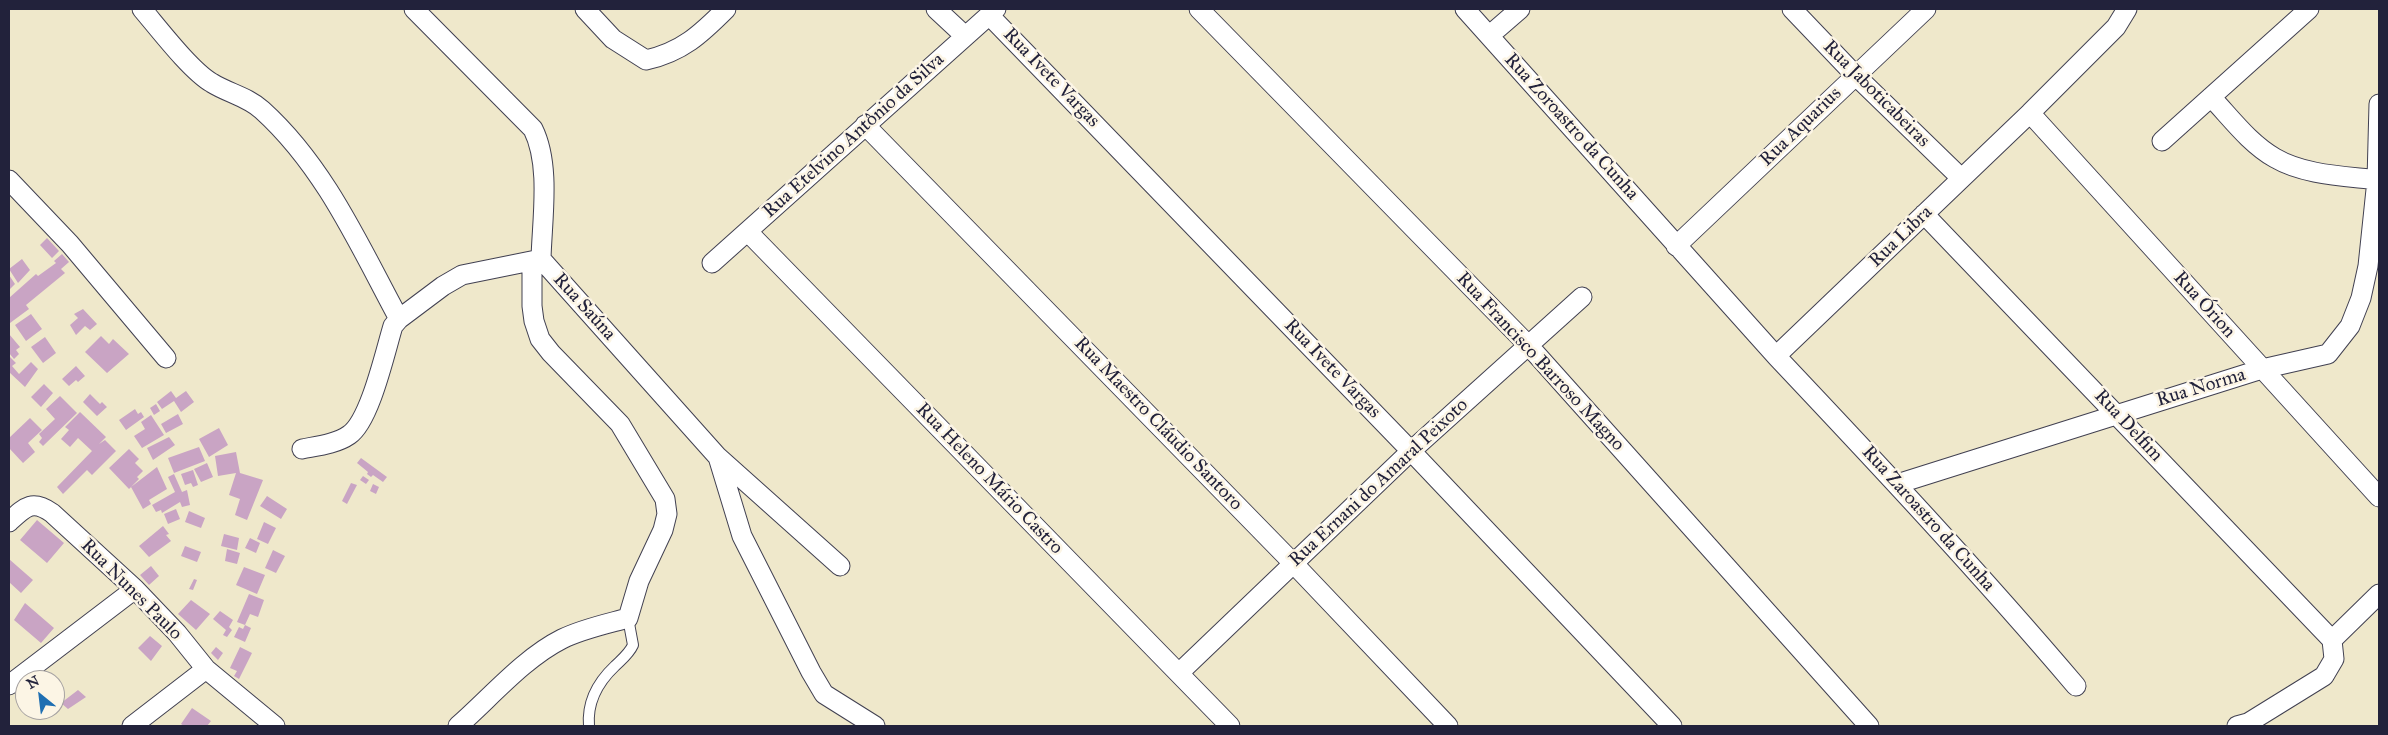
<!DOCTYPE html>
<html>
<head>
<meta charset="utf-8">
<style>
  body { margin:0 }
  #map { position:relative; width:2388px; height:735px; overflow:hidden; background:#efe8cb; font-family:"IM FELL Great Primer",serif }
  canvas { display:block }
  .frame { position:absolute; inset:0; border:10px solid #22223b; pointer-events:none }
  .north { position:absolute; left:15px; top:670px; width:50px; height:50px; box-sizing:border-box; background:#fcf5e5; border:1px solid #a5a1a1; border-radius:50%; rotate:331deg; font-size:14px; font-weight:700; line-height:20px; text-align:center; color:#22223b }
  .north::after { content:''; display:block; margin:auto; width:18px; height:22px; background:#1f6fb2; clip-path:polygon(50% 0,100% 100%,50% 72%,0 100%) }
</style>
</head>
<body>
<div id="map">
<canvas width="2388" height="735"></canvas>
<div class="frame"></div>
<div class="north">N</div>
</div>
<script>
const context = document.querySelector('canvas').getContext('2d');
context.lineJoin = 'round';
function fillPath(path, color) { context.fillStyle = color; context.fill(path, 'evenodd'); }
function trace(path, color, width, dash) { context.strokeStyle = color; context.lineWidth = width; context.lineCap = dash ? 'butt' : 'round'; context.setLineDash(dash || []); context.stroke(path); }
function label(font, color, halo, rows, align = 'center') {
  context.font = font + ' "IM FELL Great Primer",serif'; context.lineWidth = 5; context.setLineDash([]); context.textBaseline = 'middle'; context.strokeStyle = halo; context.fillStyle = color; for (const [text, x, y, turn = 0] of rows) {
    context.save(); context.translate(x, y); context.rotate((+turn || 0) * Math.PI / 180); context.textAlign = isNaN(turn) ? turn : align; if (halo) context.strokeText(text, 0, 0); context.fillText(text, 0, 0); context.restore();
  }
}
const building = new Path2D(`
  M47,238L59,251L52,258L40,245Z
  M62,254L69,262L61,269L65,273L26,305L29,309L10,323L9,298L36,274L38,276L56,263L54,261Z
  M22,259L30,270L18,283L9,269Z
  M9,275L15,284L9,290Z
  M83,309L97,324L90,330L85,326L76,335L70,325L78,318L74,314Z
  M31,314L42,329L26,341L15,325Z
  M9,334L20,347L16,350L19,354L14,359L9,353Z
  M101,336L109,344L113,339L129,354L107,373L85,352Z
  M45,337L56,353L43,363L31,347Z
  M9,356L16,363L12,366L19,374L31,362L38,369L25,387L9,372Z
  M76,366L85,376L78,382L76,380L69,386L62,379Z
  M44,384L53,393L41,407L31,397Z
  M171,391L176,398L186,391L194,402L181,412L174,401L162,409L157,402Z
  M90,394L100,404L102,402L107,407L97,416L83,402Z
  M60,396L77,413L43,446L39,442L42,438L39,434L55,419L46,409Z
  M156,404L160,411L154,415L150,408Z
  M135,409L138,414L141,412L144,417L126,430L119,420Z
  M80,412L106,437L99,444L105,440L116,451L92,475L87,470L63,494L57,487L92,451L78,438L70,447L61,439L69,430L65,427Z
  M178,414L183,424L166,433L161,424Z
  M151,415L164,435L142,448L134,436L145,429L141,422Z
  M30,418L42,430L28,443L35,452L23,463L9,448V438Z
  M219,428L228,445L209,457L199,439Z
  M169,437L175,445L153,460L147,448Z
  M199,447L205,461L174,473L168,458Z
  M129,449L139,459L135,463L143,471L137,477L139,479L129,489L109,468Z
  M236,452L240,473L263,480L247,520L235,515L240,499L229,495L236,473L218,476L215,456Z
  M361,458L387,477L383,482L373,475L371,477L367,474L368,472L357,463Z
  M207,463L213,477L201,482L194,469Z
  M157,467L167,489L149,500L151,504L143,509L131,487Z
  M193,470L198,485L193,487L191,483L185,485L181,474Z
  M174,474L182,492L187,490L190,505L182,507L180,502L162,513L161,510L156,512L152,505L175,492L168,477Z
  M363,476L369,480L366,484L360,480Z
  M351,483L357,485L347,504L342,501Z
  M373,484L379,487L376,494L370,491Z
  M267,496L287,509L281,519L260,506Z
  M176,509L180,519L168,524L164,514Z
  M189,511L205,518L201,528L185,522Z
  M37,520L64,543L47,563L20,540Z
  M264,522L276,528L268,544L257,539Z
  M163,526L169,534L166,535L171,541L149,557L139,546Z
  M224,534L239,538L237,550L221,546Z
  M250,538L260,543L256,553L245,548Z
  M185,546L201,552L197,562L181,556Z
  M227,549L240,553L237,564L225,561Z
  M273,550L285,556L276,573L265,568Z
  M9,559L33,580L21,593L9,582Z
  M151,566L159,576L149,585L140,575Z
  M244,567L265,575L257,594L236,585Z
  M194,579L197,580L193,590L189,589Z
  M249,594L264,600L258,617L250,614L245,625L251,628L245,642L234,637L239,627L243,629L245,625L237,622Z
  M191,600L210,614L196,630L178,614Z
  M25,603L54,628L41,643L14,620Z
  M220,611L233,620L229,627L232,630L227,637L223,635L226,630L213,619Z
  M150,636L162,646L151,661L138,648Z
  M216,647L223,653L218,660L211,653Z
  M240,647L252,653L239,679L234,676L237,671L230,668Z
  M78,690L86,697L68,709L61,703Z
  M192,708L211,721L207,726H184L181,724Z`);
const lane = new Path2D(`
  M589,726C587,702 597,683 615,666C621,660 629,654 633,645L628,618`);
const street = new Path2D(`
  M142,9C159,29 191,71 212,83C228,93 248,97 262,110C325,167 359,245 399,319
  M414,9L533,129C551,165 542,219 541,259L717,456L840,566
  M585,9L613,39L646,60C682,52 701,34 726,9
  M936,9L965,36
  M1199,9L1529,346L1869,726
  M1465,9L1776,356L2030,113L2116,27L2127,9
  M1792,9L1855,75L1961,178
  M989,15L1411,451L1672,726
  M1490,35L1520,9
  M2211,97C2231,118 2249,143 2275,158C2304,175 2344,176 2377,180
  M2030,113L2379,497
  M865,125L1293,563L1448,726
  M2162,141L2309,9
  M9,180L70,244L166,358
  M1924,214L2332,640
  M748,232L1230,726
  M1676,246L1926,9
  M712,263L996,9
  M1776,356C1878,464 1980,573 2076,686
  M302,449C317,446 336,444 349,435C370,421 385,352 393,326L399,319L443,286L462,275L541,259
  M718,457L742,536L811,672L824,694L875,726
  M1897,484L2262,369L2328,354L2350,326L2361,298L2368,266L2377,180L2379,104
  M9,522C25,507 32,499 52,513L135,589L177,633L206,669L275,726
  M2332,640L2379,594
  M1179,673L1411,451L1582,297
  M9,685L135,589
  M132,726L206,669
  M458,726C490,698 524,658 562,639C582,629 606,624 628,618L639,581L663,530L667,514L665,499L620,424L551,353L540,339L534,321L532,306V261
  M2237,726L2248,723L2324,676L2334,659L2332,640`);
const streetNames = [
  ["Rua Ivete Vargas",1051,78,46],
  ["Rua Jaboticabeiras",1876,94,45],
  ["Rua Zoroastro da Cunha",1571,127,48],
  ["Rua Aquarius",1801,127,-44],
  ["Rua Etelvino Antônio da Silva",854,136,-42],
  ["Rua Libra",1901,237,-44],
  ["Rua Órion",2204,305,48],
  ["Rua Saúna",584,307,48],
  ["Rua Francisco Barroso Magno",1540,362,47],
  ["Rua Ivete Vargas",1332,369,46],
  ["Rua Norma",2201,388,-17],
  ["Rua Maestro Cláudio Santoro",1158,424,46],
  ["Rua Delfim",2128,426,47],
  ["Rua Heleno Mário Castro",989,479,46],
  ["Rua Ernani do Amaral Peixoto",1379,483,-43],
  ["Rua Zaroastro da Cunha",1928,519,48],
  ["Rua Nunes Paulo",131,590,45]
];
fillPath(building, '#c9a4c4');
trace(lane, '#414051', 12);
trace(street, '#414051', 21);
trace(lane, '#fff', 10);
trace(street, '#fff', 19);
label('19px', '#22223b', '#fcf5e5', streetNames);
</script>
</body>
</html>
